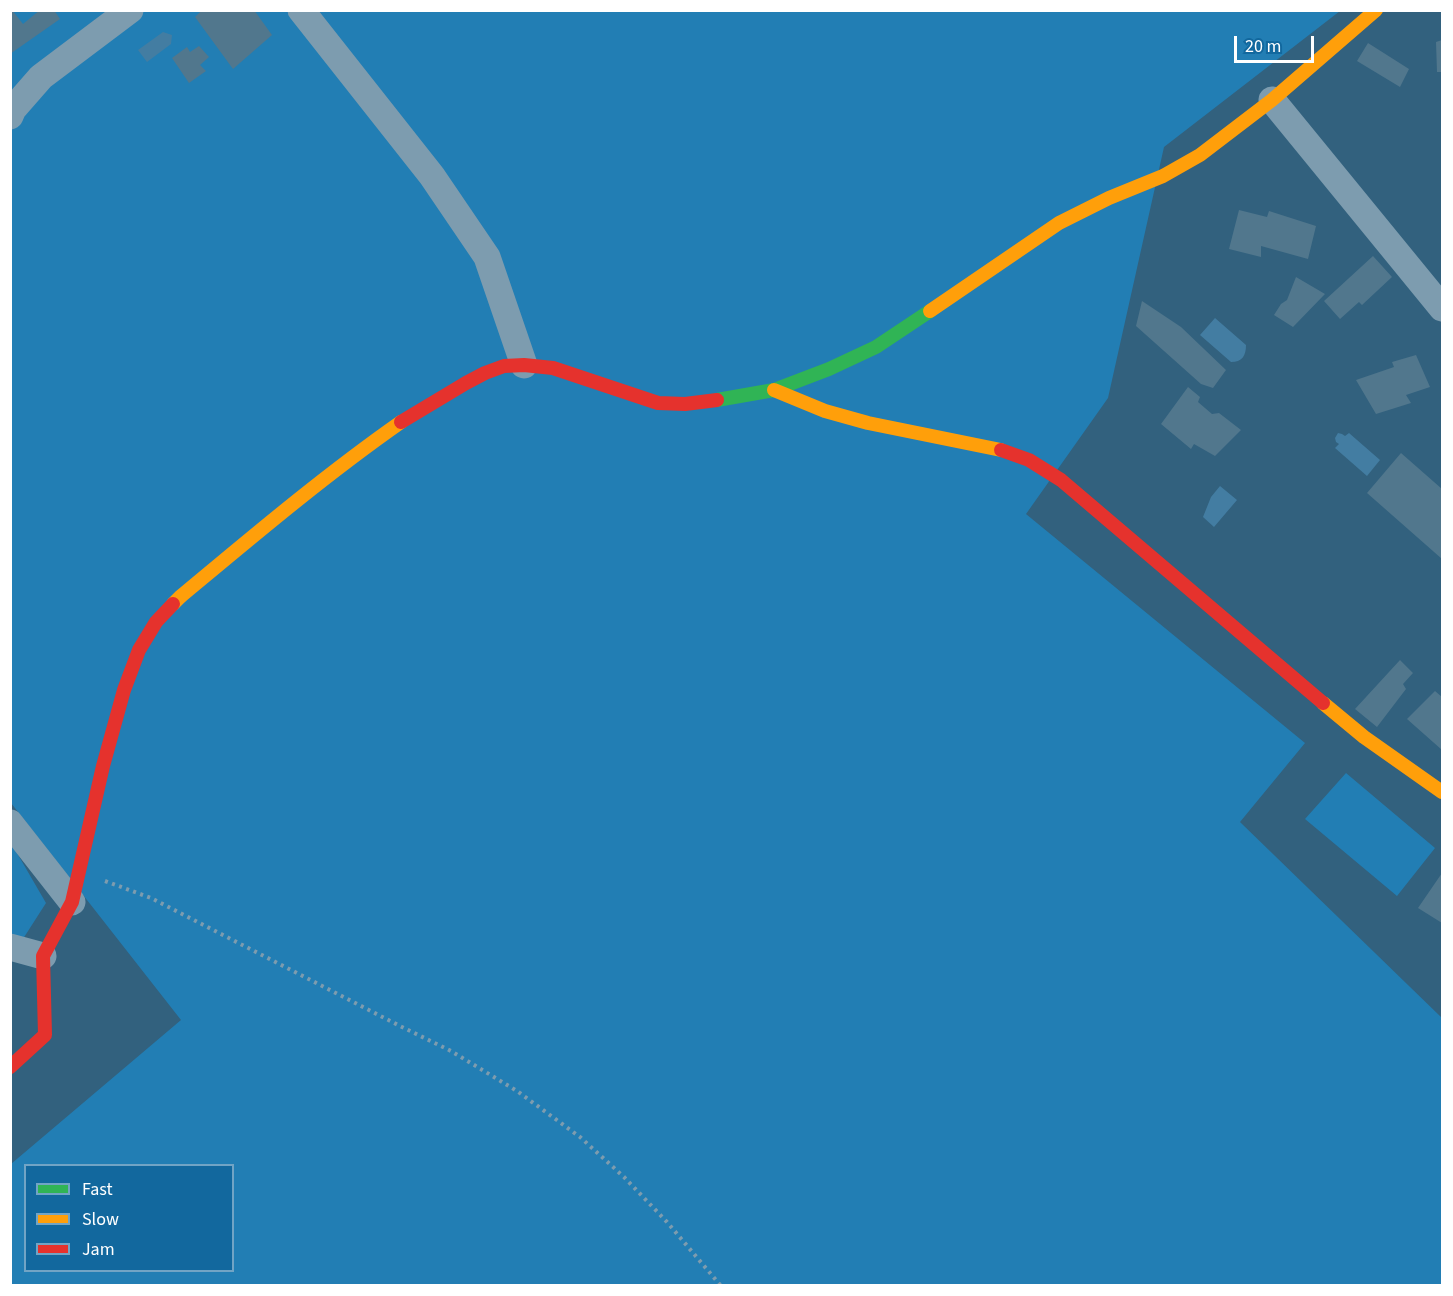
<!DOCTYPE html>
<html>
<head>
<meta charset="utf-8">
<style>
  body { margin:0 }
  #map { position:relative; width:1453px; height:1296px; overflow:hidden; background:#32617e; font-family:"Source Sans 3",sans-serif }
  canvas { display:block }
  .frame { position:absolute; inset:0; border:12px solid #fff; pointer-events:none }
  .legend { position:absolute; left:24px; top:1164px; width:210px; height:108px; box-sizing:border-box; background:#12689e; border:2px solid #71a4c5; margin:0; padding:8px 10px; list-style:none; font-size:18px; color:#fff }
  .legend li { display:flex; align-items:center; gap:12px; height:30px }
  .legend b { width:30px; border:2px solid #71a4c5 }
  .scale { position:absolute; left:1234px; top:36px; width:80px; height:27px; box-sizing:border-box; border:3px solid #fff; border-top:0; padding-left:8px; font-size:18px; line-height:21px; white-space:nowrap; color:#fff; -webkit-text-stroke:4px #12689e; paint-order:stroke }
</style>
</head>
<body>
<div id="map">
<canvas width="1453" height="1296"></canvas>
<div class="frame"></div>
<ul class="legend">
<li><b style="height:8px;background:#30b455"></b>Fast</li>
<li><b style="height:8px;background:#ff9f0a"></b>Slow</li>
<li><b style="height:8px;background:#e5322d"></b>Jam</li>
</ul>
<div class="scale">20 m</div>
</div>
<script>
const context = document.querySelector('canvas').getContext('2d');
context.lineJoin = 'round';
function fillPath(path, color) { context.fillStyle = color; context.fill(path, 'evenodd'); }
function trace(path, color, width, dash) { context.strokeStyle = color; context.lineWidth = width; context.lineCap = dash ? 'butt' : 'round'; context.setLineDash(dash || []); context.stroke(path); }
const green = new Path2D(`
  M11,11H1340L1164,147L1108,398L1026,514L1305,743L1240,822L1442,1018V1285H11V1164L181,1020L11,803ZM26,1166H232V1270H26Z
  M1346,773L1435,848L1397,896L1305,819Z
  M10,841L46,903L21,942L11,937Z`);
const water = new Path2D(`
  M163,32L172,35L171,44L147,62L138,50Z
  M1215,318L1246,345C1246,356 1242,362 1231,362L1200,335Z
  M1338,433L1342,434L1345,436L1349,433L1380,460L1367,476L1335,448L1339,444L1336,442L1335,438Z
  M1220,486L1237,500L1214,527L1203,517L1211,497Z`);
const building = new Path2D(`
  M10,10H12L23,24L40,10H54L60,19L10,54Z
  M202,10H254L272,35L233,69L195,17Z
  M1442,40V72H1437L1436,42Z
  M1368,43L1409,69L1400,87L1357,61Z
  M199,46L209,57L200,65L206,71L189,83L172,58L187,47L190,52Z
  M1239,210L1267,217L1269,211L1316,226L1308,259L1261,246V257L1229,249Z
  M1373,256L1392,277L1362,305L1359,302L1340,319L1324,301Z
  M1296,277L1325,294L1293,327L1274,315L1281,304L1287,300Z
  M1142,301L1181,327L1226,370L1213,388L1201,384L1136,326Z
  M1416,355L1430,387L1406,395L1411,403L1376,414L1356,380L1394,367L1392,362Z
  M1188,387L1200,397L1198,402L1212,414L1219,413L1241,430L1215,456L1194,444L1191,449L1161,424Z
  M1401,453L1442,489V559L1367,493Z
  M1400,660L1413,673L1403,684L1406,689L1377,727L1355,709Z
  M1435,691L1442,697V750L1407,719Z
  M1442,873V923L1418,908Z`);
const path = new Path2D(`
  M105,881L151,898L400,1026L451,1051L517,1091L580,1137L624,1177L667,1222L721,1286`);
const street = new Path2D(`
  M301,10L432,176L487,257L524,365
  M1272,100L1442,308
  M10,116L13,109L41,77L130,10
  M10,823L72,902
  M10,947L43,956`);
const fast = new Path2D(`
  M717,400L774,390L829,369L876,347L930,311`);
const slow = new Path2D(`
  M930,311L1059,223L1109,198L1163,176L1200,155L1272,100L1376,10
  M774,390L825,411L868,423L1001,450
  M173,604L180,597C252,537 324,476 401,422
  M1323,703L1364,737L1442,792`);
const jam = new Path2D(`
  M401,422L466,383L485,373L504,366L524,365L553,368L658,403L685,404L717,400
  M1001,450L1029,460L1061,480L1323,703
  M10,1067L45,1035L43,956L72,902L103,766L124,690L139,650L156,622L173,604`);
fillPath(green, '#227eb4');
fillPath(water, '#437da2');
fillPath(building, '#51778d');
trace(path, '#7d9caf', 4, [3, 4.5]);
trace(street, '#7d9caf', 27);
trace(fast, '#30b455', 14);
trace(slow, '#ff9f0a', 14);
trace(jam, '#e5322d', 14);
</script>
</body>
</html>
